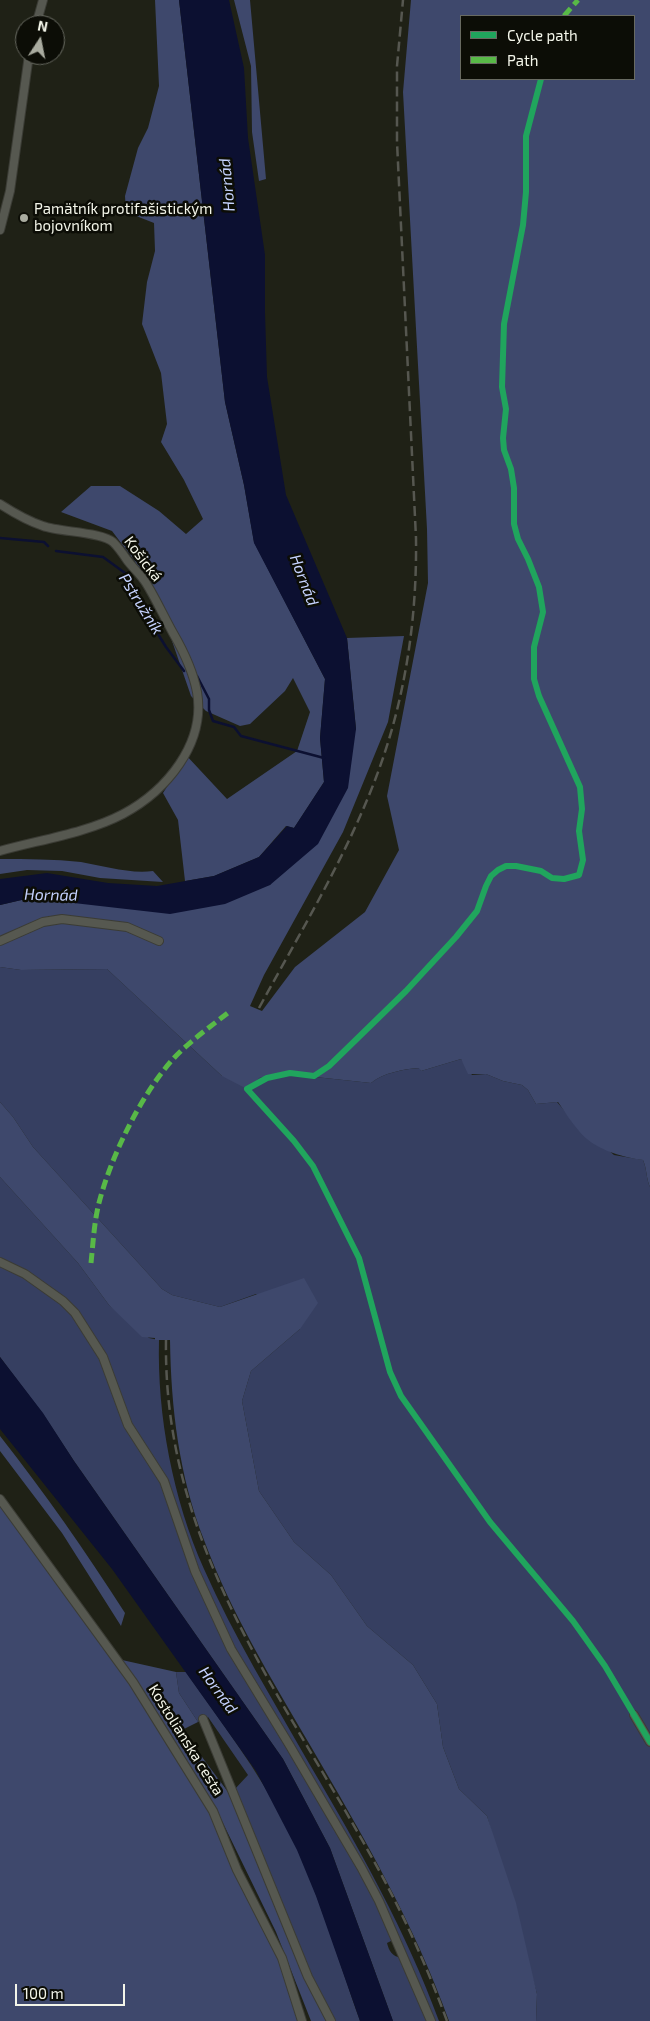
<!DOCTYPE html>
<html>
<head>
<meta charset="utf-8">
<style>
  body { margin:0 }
  #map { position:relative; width:650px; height:2021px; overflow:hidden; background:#1f2116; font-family:"Exo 2",sans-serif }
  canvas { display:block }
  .legend { position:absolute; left:460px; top:15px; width:175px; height:65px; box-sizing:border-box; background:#0c0d06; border:1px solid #686a61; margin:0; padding:6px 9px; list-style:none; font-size:15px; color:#f3f5e9 }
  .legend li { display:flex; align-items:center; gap:10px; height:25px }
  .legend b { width:25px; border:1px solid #686a61 }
  .north { position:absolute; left:15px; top:15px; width:50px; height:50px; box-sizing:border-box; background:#0c0d06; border:1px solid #686a61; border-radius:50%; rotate:11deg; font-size:14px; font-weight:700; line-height:20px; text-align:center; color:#f3f5e9 }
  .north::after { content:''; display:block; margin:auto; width:18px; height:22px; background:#a9ab9f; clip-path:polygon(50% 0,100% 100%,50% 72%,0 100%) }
  .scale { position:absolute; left:15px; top:1984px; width:110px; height:22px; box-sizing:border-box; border:2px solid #f3f5e9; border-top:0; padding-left:6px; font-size:15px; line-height:18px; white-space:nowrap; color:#f3f5e9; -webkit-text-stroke:4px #0c0d06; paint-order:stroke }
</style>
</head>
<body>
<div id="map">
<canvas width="650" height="2021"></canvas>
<ul class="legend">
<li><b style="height:6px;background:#20a55d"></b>Cycle path</li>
<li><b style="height:6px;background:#58b947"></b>Path</li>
</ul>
<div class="north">N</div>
<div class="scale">100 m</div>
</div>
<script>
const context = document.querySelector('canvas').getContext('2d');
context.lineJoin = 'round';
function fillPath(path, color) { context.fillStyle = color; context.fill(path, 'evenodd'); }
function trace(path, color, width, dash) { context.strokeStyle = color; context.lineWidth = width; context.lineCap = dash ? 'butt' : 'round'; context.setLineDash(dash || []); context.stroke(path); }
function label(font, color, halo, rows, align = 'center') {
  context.font = font + ' "Exo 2",sans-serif'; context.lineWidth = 5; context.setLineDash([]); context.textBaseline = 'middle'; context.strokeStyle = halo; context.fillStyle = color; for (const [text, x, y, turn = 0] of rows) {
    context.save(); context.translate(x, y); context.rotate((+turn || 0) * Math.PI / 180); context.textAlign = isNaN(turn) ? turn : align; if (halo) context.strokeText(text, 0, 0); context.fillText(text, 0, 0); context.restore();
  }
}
const green = new Path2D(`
  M0,967L21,970L107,969L222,1076L259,1078L288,1074L371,1083C383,1073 404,1069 420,1068L421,1071L461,1059L472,1075L486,1074L503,1081L522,1085L528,1090L536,1104L557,1102L569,1116L614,1155L643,1160C647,1169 646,1178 650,1187V2021H536L537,1994L487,1816L459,1789L443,1747L437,1704L413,1665L367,1626L331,1575L294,1542L259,1491L242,1401L251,1371L300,1329L256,1294L220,1307L172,1295L162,1289L33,1147L13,1117L0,1102Z
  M0,1177L78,1263L109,1305L149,1338L159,1340C157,1416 173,1499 204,1569C234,1637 273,1700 310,1765C359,1848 406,1931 439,2021H433L362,1873L393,1940L387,1943C389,1951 392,1956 401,1958L429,2021H393L330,1848L283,1759L74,1461L43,1414L0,1357Z
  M176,1672H186C221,1722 258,1770 286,1825C317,1887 337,1956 360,2021H334L310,1976L234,1790L248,1775L208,1717L198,1722L179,1693Z`);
const forest = new Path2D(`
  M155,0H179L225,402L244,485L254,542L325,679L320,738L324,782L294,828L286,826L259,857L214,876L185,881L178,820L163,793L181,765L185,754L227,799L297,751L310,712L293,678L285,691L250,724L240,726L206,711L191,696L162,612L134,560L112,531L61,512L91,486H120L159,511L186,534L203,519L184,480L161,442L167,424L161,373L142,324L147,282L155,251L154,223L126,212L125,196L138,148L148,128L159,86Z
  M234,0H250L266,179L259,181L252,132L251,66Z
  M411,0H650V1187C646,1178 647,1169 643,1160C621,1157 593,1149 579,1131C571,1122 565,1112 558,1102L536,1104L528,1090L522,1085L503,1081L486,1074H468L461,1059L421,1071L419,1068C404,1069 383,1073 371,1083L288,1074L259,1078L247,1089L222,1076L107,969L21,970L0,967V905L30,898L58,901L270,885L356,729L347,638L404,636L388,722L343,832L264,975L250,1006L262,1011L295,967L365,912L399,850L387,796L428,583L427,529L403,92ZM461,16H634V79H461Z
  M0,859C27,859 54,859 81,862C104,866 129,874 153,871L163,882L100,878L62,871L27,870L0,874Z
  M0,1102L13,1117L33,1147L162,1289L172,1295L220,1307L304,1278L318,1303L300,1329L251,1371L242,1401L259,1491L294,1542L331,1575L367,1626L413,1665L437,1704L443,1747L459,1789L487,1816L516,1903L537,1994L536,2021H449C414,1923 362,1834 310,1745C271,1678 231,1613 204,1540C179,1476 171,1408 170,1340H155V1338L142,1337L109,1305L78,1263L0,1177Z
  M0,1436C45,1493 86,1552 125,1613L121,1626L62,1533L0,1451Z
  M0,1499L105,1641L198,1785L271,1935L302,2021H0Z
  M122,1660L176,1672L179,1693L198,1722L182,1730L228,1792L306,1978L326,2021H311L276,1932L220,1817L152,1705Z`);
const water = new Path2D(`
  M179,0H229L244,68L248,138L265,255V313L267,377L286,495L347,638L356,729L348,788L318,844L270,885L225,904L170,914L30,898L0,905V879L47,873L108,883L157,886L214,876L259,857L287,826L294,828L324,782L320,738L325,679L254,543L244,485L225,402Z
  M0,1357L43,1413L74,1461L283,1759L330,1848L393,2021H360L316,1896L297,1850L256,1771L112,1569L0,1429Z`);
const stream = new Path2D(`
  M0,538L44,542L48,546
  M56,551L103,557L125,573L135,597L166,647L184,671
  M197,676L209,699V710L213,721L234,727L241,736L324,758`);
const minor = new Path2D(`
  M36,25L43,0
  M0,230L10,191L29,55
  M0,504C14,513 28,521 43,526C59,532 102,532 113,542C118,547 123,554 127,560C133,568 141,575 146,583C156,599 164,617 173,633C184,652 193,671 197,692C206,744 166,791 123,814C87,833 39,840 0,851
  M0,941L43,922L62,919L127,927L159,941
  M0,1262L25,1274L63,1301L75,1313L103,1357L128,1425L164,1481L195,1571L231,1649L290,1746L361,1867L379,1901L431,2021
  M0,1499L133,1682L213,1811L237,1870L282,1958L302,2021
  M634,1715L650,1742
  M203,1719L308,1977L331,2021`);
const rail = new Path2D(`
  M259,1008C303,927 353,846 383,758C407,687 417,613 416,538L397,142V66L403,0
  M166,1340C163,1543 278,1688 371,1856C401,1909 426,1964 447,2021`);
const quiet = new Path2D(`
  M564,16L578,0
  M91,1263C93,1244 94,1225 98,1207C109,1160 141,1094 174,1058C190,1041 210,1027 229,1012`);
const cycleway = new Path2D(`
  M541,79L526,136V192L523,225L504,324L502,387L506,409L503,438L504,450L511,469L514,488V524L518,539L528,559L539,587L543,612L534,647V679L539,696L580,787L582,809L579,831L583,860L579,875L564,879L552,878L541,871L516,866H506L498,870L491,876L486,886L477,911L456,937L406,991L329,1066L314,1076L290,1073L267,1078L247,1089L294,1141L313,1166L359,1258L390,1372L401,1396L490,1522L573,1621L605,1666L650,1742`);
const markers = [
  [24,218,5,"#a9ab9f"]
];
const poiNames = [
  ["Pamätník protifašistickým",34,209],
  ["bojovníkom",34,226]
];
const streetNames = [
  ["Košická",143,559,53],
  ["Kostolianska cesta",186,1740,58]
];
const waterNames = [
  ["Hornád",227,185,-95],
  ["Hornád",304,580,69],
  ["Pstružník",141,604,58],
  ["Hornád",51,895,1],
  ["Hornád",218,1690,54]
];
fillPath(green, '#363f61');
fillPath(forest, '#3e486c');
fillPath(water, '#0c1031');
trace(stream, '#0c1031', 2.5);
trace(minor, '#3b3c35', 10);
trace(minor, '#565850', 8);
trace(rail, '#565750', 2.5, [10, 5]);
trace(quiet, '#58b947', 5, [10, 5]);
trace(cycleway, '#20a55d', 6);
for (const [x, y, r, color] of markers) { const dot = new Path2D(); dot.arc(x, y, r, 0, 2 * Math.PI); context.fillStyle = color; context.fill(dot); trace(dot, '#0c0d06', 2); }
label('15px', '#f3f5e9', '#0c0d06', poiNames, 'left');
label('15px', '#f3f5e9', '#0c0d06', streetNames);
label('italic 16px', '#c5d2fe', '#0c0d06', waterNames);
</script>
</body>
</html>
